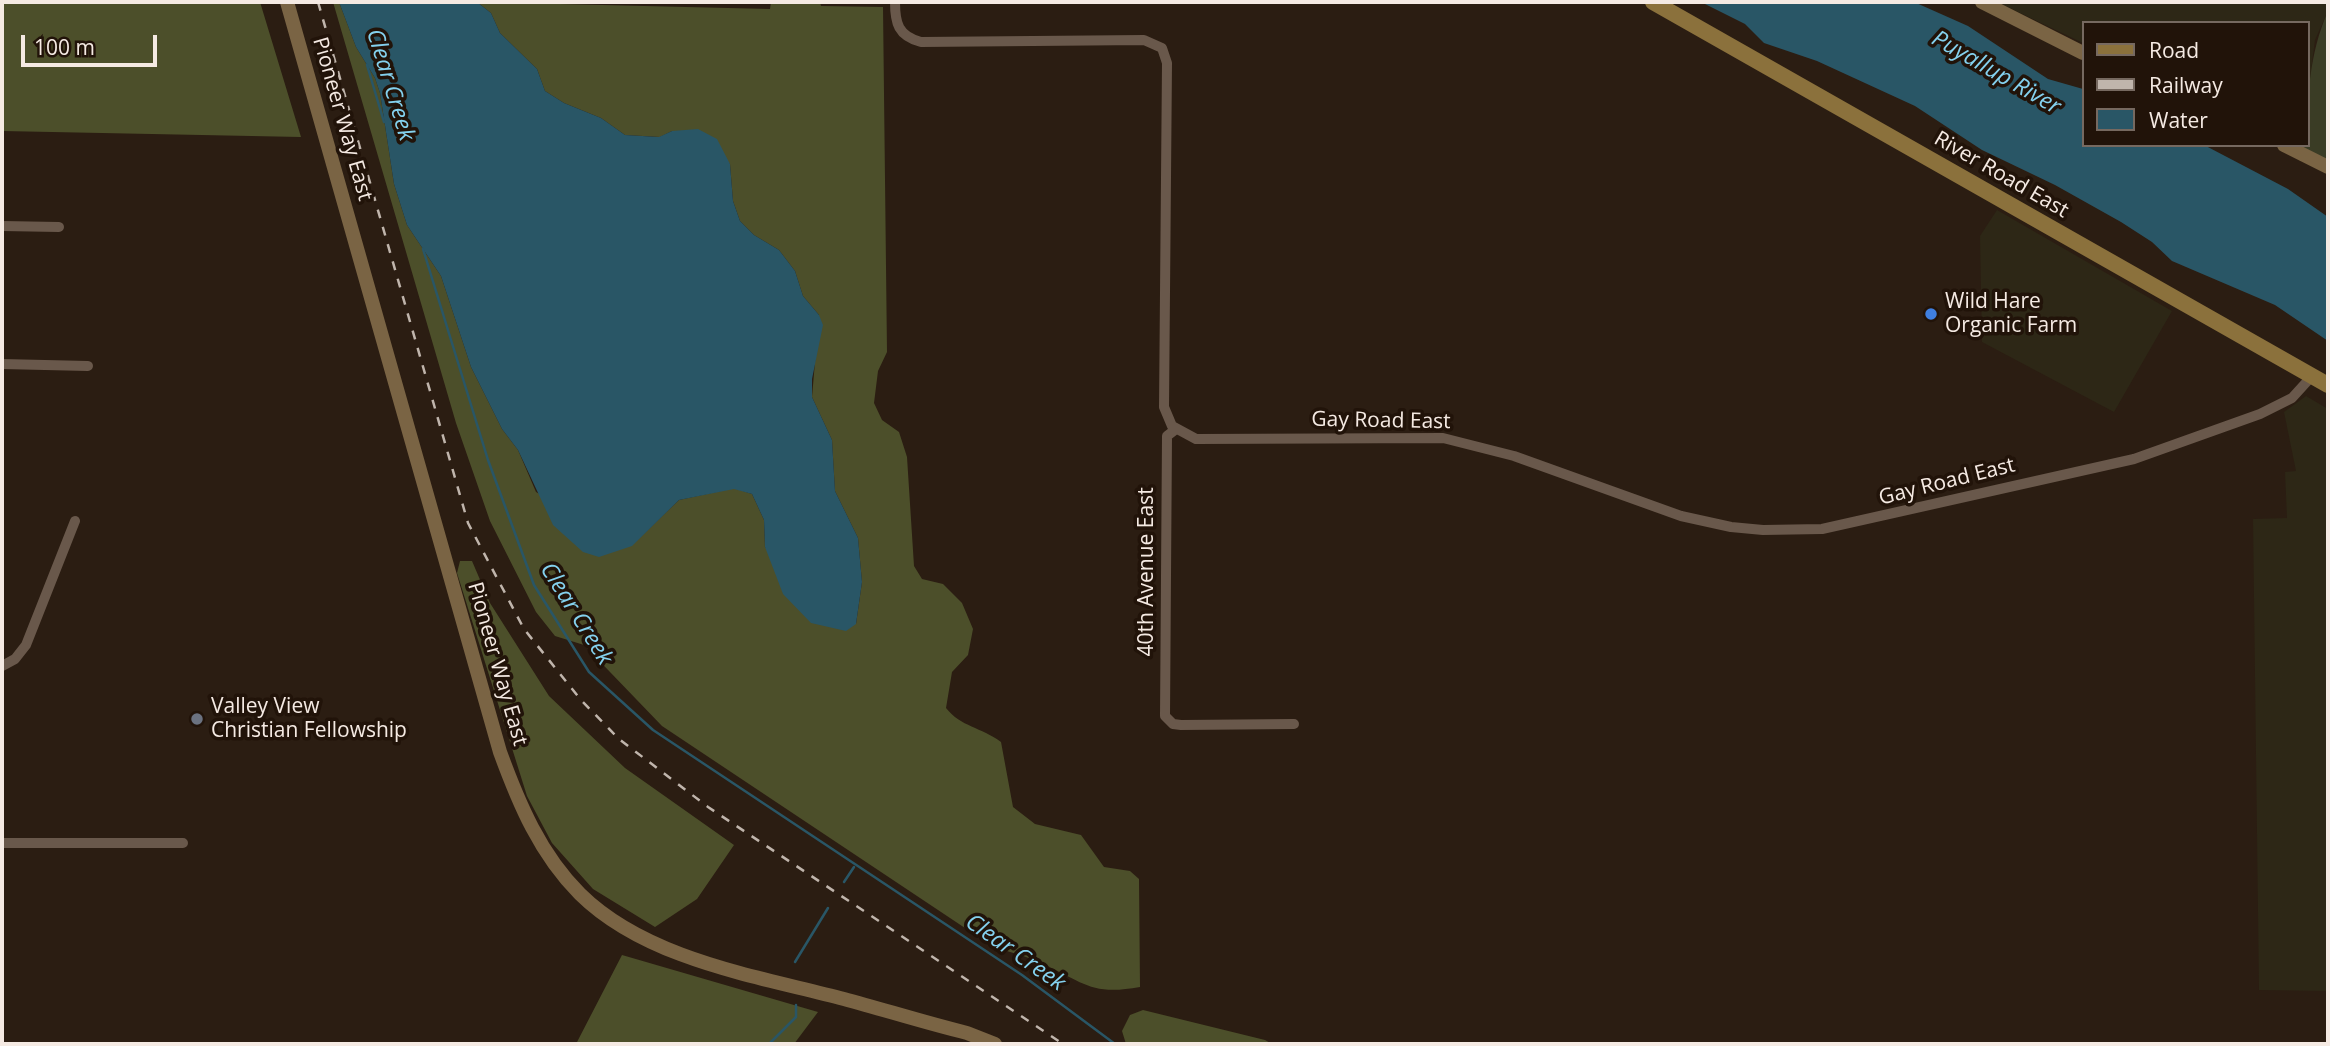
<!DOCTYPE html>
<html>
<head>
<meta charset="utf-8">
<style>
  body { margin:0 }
  #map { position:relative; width:2330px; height:1046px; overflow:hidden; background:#2b1d12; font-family:"Open Sans",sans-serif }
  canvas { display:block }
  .frame { position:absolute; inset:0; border:4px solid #f5eae3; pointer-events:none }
  .legend { position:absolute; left:2082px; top:21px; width:228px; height:126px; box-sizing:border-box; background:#211309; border:2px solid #766960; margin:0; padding:9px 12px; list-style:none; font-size:21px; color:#f5eae3 }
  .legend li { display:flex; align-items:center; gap:14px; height:35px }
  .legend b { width:35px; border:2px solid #766960 }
  .scale { position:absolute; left:21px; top:35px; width:136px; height:32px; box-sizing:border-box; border:4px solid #f5eae3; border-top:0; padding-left:9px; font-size:21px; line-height:24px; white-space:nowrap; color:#f5eae3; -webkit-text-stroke:5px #211309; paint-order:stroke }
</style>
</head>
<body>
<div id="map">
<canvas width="2330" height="1046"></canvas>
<div class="frame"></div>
<ul class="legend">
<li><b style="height:9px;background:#8b713c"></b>Road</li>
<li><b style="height:9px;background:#c0b5ac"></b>Railway</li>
<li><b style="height:19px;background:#295666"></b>Water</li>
</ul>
<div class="scale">100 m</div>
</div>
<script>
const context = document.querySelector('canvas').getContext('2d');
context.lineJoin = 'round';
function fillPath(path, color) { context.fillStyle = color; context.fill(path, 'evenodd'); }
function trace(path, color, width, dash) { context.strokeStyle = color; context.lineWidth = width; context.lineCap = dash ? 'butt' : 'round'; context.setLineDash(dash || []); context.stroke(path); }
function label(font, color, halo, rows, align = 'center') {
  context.font = font + ' "Open Sans",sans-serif'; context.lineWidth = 7; context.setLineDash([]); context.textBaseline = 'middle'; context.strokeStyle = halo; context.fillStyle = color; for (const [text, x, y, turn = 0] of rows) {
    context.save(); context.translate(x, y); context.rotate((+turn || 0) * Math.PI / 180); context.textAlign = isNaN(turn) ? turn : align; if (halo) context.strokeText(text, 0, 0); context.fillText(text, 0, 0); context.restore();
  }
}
const industrial = new Path2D(`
  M1997,2H2328V11L2315,40L2307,102V23H2083V43Z
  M1997,210L2172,311L2114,412L1982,342L1980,236Z
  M2306,396L2328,409V991L2259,990L2253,519L2287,518L2285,472L2296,471L2284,412Z`);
const green = new Path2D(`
  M2328,11V162L2301,146L2307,145C2307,98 2309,54 2328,11Z`);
const forest = new Path2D(`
  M2,2H260L301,137L2,131Z
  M333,2H339L356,47L375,78L380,93L394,184L407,225L441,276L471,367L502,429L518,450L536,492L632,545L679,500L734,488L752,494L764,520L765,547L856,624L862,582L858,538L835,491L832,440L812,397L819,315L803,296L795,271L779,250L754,235L740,221L733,201L730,164L672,131L660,137L625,135L601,118L564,103L545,91L537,69L500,33L491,13L477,2L770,9L771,2H820L821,6L883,7L887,352L878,371L874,403L882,420L899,432L907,457L914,566L922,579L943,584L962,603L973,629L968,655L952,672L946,708C961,727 981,727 1001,742L1013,807L1035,824L1081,835L1104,867L1130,871L1139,879L1140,987C1091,996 1083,982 1043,964C1027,956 1008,952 992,946L662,726L584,645L555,636L536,612L490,521L456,423Z
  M460,561H472L490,603L549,696L625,768L734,845L697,899L655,927L593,889L552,843L527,796L457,573Z
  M622,955L818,1012L794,1044H576Z
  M1143,1010L1265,1040L1272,1044H1126L1122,1031L1130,1015Z`);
const water = new Path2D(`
  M339,2H477L491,13L500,33L537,69L545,91L564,103L601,118L625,135L659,137L672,131L698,129L717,139L730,164L733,201L740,221L754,235L779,250L795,271L803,296L819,315L823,325L812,379V397L832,440L835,491L858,538L862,582L856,624L846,631L811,623L783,594L765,547L764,520L752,494L734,489L679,500L632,546L599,557L583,552L553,525L518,450L502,429L471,367L441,276L407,225L394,184L380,93L375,78L356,47Z
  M1701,2H1914L1968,26L2048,79L2083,89V145H2204L2288,189L2328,217V341L2275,305L2172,261L2152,242L2121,222L2055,185L1982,150L1915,106L1817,61L1764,43L1745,24Z`);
const stream = new Path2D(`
  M367,65L384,122
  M423,249L488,460L534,585L589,672L653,730L1022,975L1115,1044
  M844,882L854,867
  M795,962L828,908
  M769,1044L796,1017V1005`);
const street = new Path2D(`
  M895,2C895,23 898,36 921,42L1144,40L1162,48L1167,63L1164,407L1172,426L1196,439L1443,438L1514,456L1681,516L1731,527L1763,530L1822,529L2134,459L2260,414L2292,398L2312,376
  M2,226L59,227
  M2,364L88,366
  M1176,429L1167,436L1165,716L1173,724L1181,725L1294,724
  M2,666L15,659L26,645L75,521
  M2,843H183`);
const secondary = new Path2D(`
  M287,2L500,752C519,804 540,854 580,894C647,960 757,976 844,999C885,1010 926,1023 967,1033L995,1044
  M1982,2L2083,53
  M2284,145L2328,167`);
const primary = new Path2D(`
  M1653,2L2328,385`);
const rail = new Path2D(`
  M318,2L468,523L524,629L581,700L619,739L708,807L1063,1044`);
const markers = [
  [1931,314,7,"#3f7fe0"],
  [197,719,7,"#6b7280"]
];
const streetNames = [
  ["Pioneer Way East",342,119,74],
  ["River Road East",2001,175,30],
  ["Gay Road East",1381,421,1],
  ["Gay Road East",1947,482,-14],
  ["40th Avenue East",1147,572,-90],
  ["Pioneer Way East",497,664,74]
];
const poiNames = [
  ["Wild Hare",1945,302],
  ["Organic Farm",1945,326],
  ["Valley View",211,707],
  ["Christian Fellowship",211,731]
];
const waterNames = [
  ["Puyallup River",1996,73,30],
  ["Clear Creek",390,85,73],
  ["Clear Creek",576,614,58],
  ["Clear Creek",1015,953,35]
];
fillPath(industrial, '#2d2716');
fillPath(green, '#3a3c25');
fillPath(forest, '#4c4f2a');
fillPath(water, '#295666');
trace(stream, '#295666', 2.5);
trace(street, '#69584b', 10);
trace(secondary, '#7a6444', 14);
trace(primary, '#8b713c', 16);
trace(rail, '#c0b5ac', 2.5, [9, 9]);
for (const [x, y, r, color] of markers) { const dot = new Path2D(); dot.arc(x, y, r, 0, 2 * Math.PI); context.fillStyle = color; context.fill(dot); trace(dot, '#211309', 2.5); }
label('21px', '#f5eae3', '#211309', streetNames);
label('21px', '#f5eae3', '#211309', poiNames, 'left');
label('italic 23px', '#84d1ee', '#211309', waterNames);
</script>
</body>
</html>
